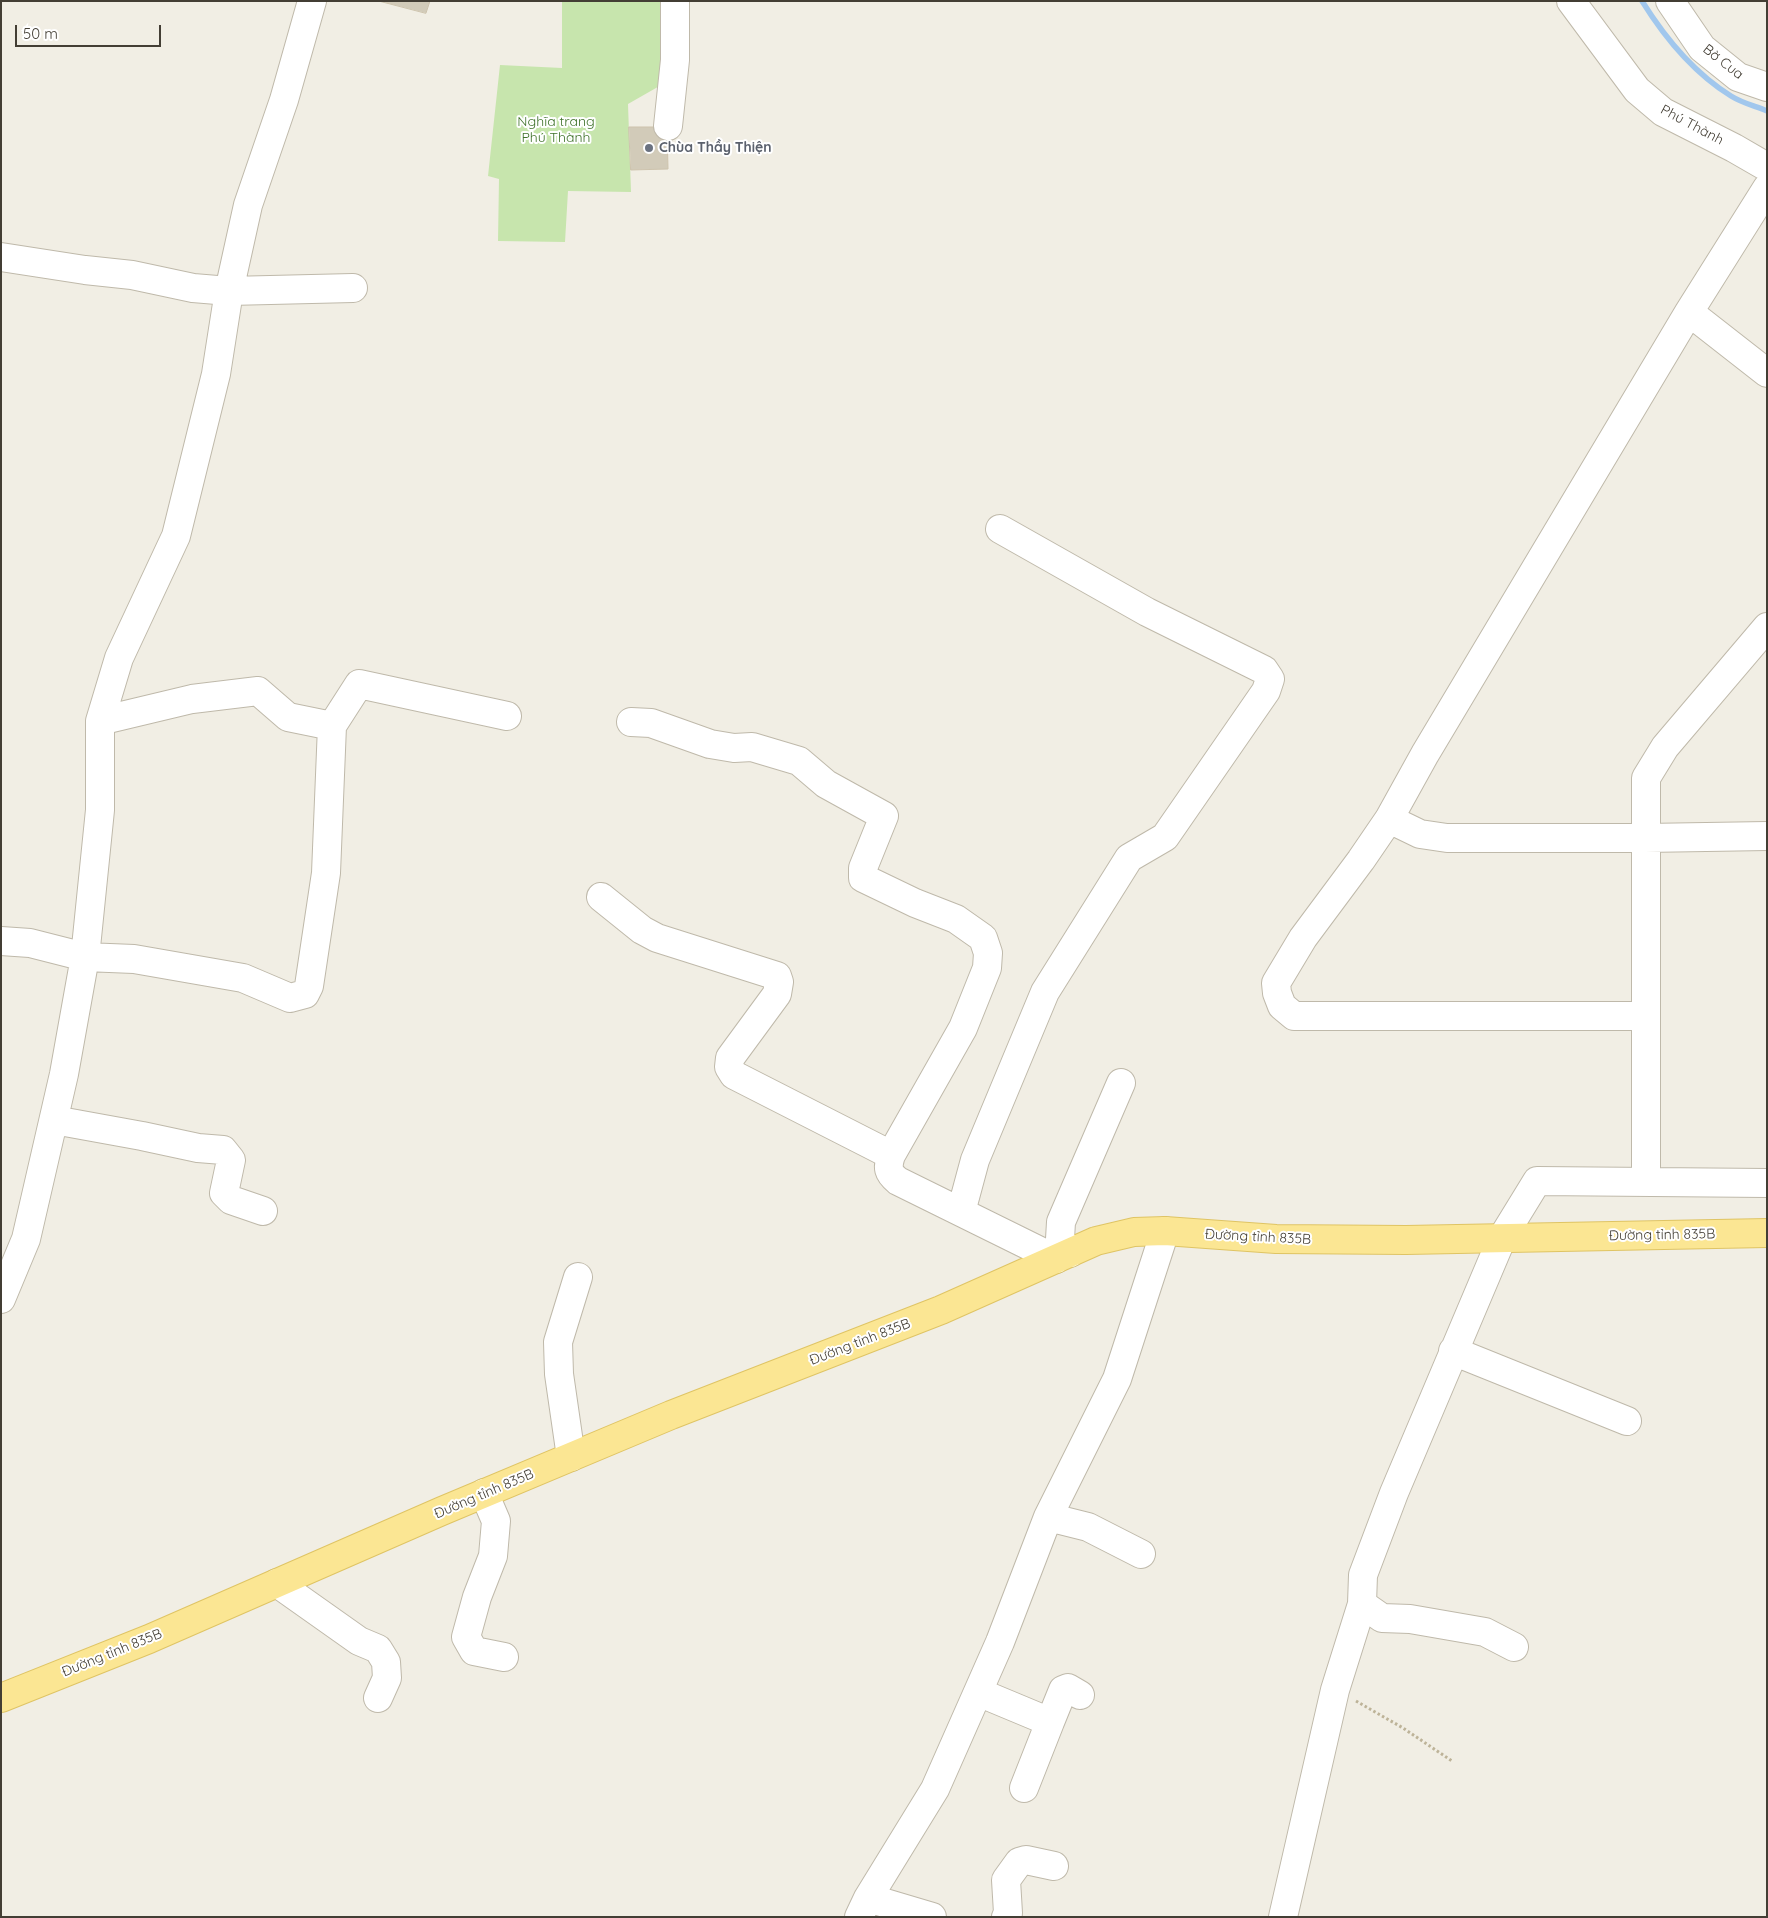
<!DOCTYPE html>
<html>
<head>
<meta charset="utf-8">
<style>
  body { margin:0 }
  #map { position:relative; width:1768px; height:1918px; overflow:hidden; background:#f1eee4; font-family:Quicksand,sans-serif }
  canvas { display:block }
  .frame { position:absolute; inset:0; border:2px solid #433e34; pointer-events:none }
  .scale { position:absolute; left:15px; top:25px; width:146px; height:22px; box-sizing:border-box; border:2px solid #433e34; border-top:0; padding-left:6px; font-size:15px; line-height:18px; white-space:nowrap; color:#433e34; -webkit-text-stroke:4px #fff; paint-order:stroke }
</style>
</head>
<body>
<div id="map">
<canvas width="1768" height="1918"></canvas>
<div class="frame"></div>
<div class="scale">50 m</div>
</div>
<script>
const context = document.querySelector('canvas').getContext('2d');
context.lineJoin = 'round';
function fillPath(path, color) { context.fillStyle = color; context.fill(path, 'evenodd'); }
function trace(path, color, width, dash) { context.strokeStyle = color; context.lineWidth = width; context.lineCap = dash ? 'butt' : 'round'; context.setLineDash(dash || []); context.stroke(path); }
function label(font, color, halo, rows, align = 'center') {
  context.font = font + ' Quicksand,sans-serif'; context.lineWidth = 4; context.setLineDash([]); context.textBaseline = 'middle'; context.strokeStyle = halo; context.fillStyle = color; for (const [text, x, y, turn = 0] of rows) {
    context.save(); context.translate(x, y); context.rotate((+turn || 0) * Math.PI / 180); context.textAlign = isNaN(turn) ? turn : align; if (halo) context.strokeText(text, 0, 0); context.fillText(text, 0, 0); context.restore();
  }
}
const green = new Path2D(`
  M562,1H669L670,80L628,104L631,192L568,191L565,242L498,241L499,179L488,176L500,65L562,68Z`);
const stream = new Path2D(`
  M1642,1C1665,38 1694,73 1731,96C1742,103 1755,106 1767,111`);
const building = new Path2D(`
  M379,1H430L426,13Z
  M629,127H667L668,169L631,170Z`);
const path = new Path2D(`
  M1356,1701L1403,1728L1452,1761`);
const minor = new Path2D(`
  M312,1L284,100L248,205L229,291L353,288
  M1571,1L1637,90L1663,112L1734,148L1767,167
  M1670,1L1702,48L1738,77L1767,87
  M668,126L675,60V1
  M1,257L85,270L132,275L193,288L229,291L216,374L176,536L119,658L100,721V810L85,957L64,1074L26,1239L1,1299
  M1689,312L1767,373
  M100,721L192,699L258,691L288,717L332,726L359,684L507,716
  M631,722L651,723L710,744L734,748L752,747L799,761L826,784L884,816L863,868V878L915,903L956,919L983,938L988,953L987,968L963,1028L891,1155C887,1168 888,1173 898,1181L1056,1259
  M1389,819L1420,834L1447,838H1645L1767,836
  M601,897L642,930L657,938L777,976L779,982L777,994L730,1058L729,1067L734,1075L891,1155
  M1,941L30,943L85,957L134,959L243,978L290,998L305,994L309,986L326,873L332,726
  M1646,1016H1294L1282,1006L1277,993L1276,983L1303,938L1361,860L1389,819L1425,754L1689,312L1767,188
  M54,1120L142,1136L198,1148L223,1150L231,1160L224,1193L231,1200L263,1211
  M1646,1182V778L1665,747L1767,627
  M961,1212L975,1160L1045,992L1129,858L1165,837L1266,691L1270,679L1264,670L1147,612L1000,529
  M1070,1253L1060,1239L1061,1222L1121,1083
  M1453,1351L1627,1421
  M571,1457L559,1374L558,1342L578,1277
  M484,1493L496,1521L493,1556L477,1597L466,1637L474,1651L504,1657
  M1048,1517L1088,1527L1141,1554
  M277,1583L359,1641L378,1649L386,1662L387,1678L378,1698
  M1514,1647L1485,1632L1410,1619L1382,1618L1362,1604L1363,1575L1394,1493L1502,1238L1537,1181L1767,1183
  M978,1692L1050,1722L1024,1788
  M1050,1722L1063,1690L1068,1688L1080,1695
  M868,1898L932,1917
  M859,1917L868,1898L935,1789L1000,1642L1048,1517L1117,1379L1165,1231
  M1006,1917L1008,1913L1006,1880L1019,1862L1026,1860L1054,1866
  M1283,1917L1335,1690L1362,1604`);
const major = new Path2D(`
  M1,1698L149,1639L442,1511L671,1415L941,1310L1096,1241L1134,1232L1165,1231L1276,1239L1406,1240L1767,1233`);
const markers = [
  [649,148,5,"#6b7280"]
];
const streetNames = [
  ["Bờ Cua",1723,62,38],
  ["Phú Thành",1692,125,28],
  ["Đường tỉnh 835B",1662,1235,-1],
  ["Đường tỉnh 835B",1258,1237,3],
  ["Đường tỉnh 835B",860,1342,-21],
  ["Đường tỉnh 835B",484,1494,-23],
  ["Đường tỉnh 835B",112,1653,-22]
];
const parkNames = [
  ["Nghĩa trang",556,122],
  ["Phú Thành",556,138]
];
const worshipNames = [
  ["Chùa Thầy Thiện",659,148]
];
fillPath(green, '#c7e5ad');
trace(stream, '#a1c7ed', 5.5);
fillPath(building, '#d2cbb9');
trace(building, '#cdc3ad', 1);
trace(minor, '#bfb9aa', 30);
trace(major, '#dfc464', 30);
trace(path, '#bdb398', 3, [2.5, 2.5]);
trace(minor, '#fff', 28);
trace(major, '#fbe693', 28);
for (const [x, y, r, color] of markers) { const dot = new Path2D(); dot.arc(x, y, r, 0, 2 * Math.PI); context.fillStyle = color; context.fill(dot); trace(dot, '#fff', 2); }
label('14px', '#433e34', '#fff', streetNames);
label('14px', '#3f722a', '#fff', parkNames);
label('bold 14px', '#5b616d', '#fff', worshipNames, 'left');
</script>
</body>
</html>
